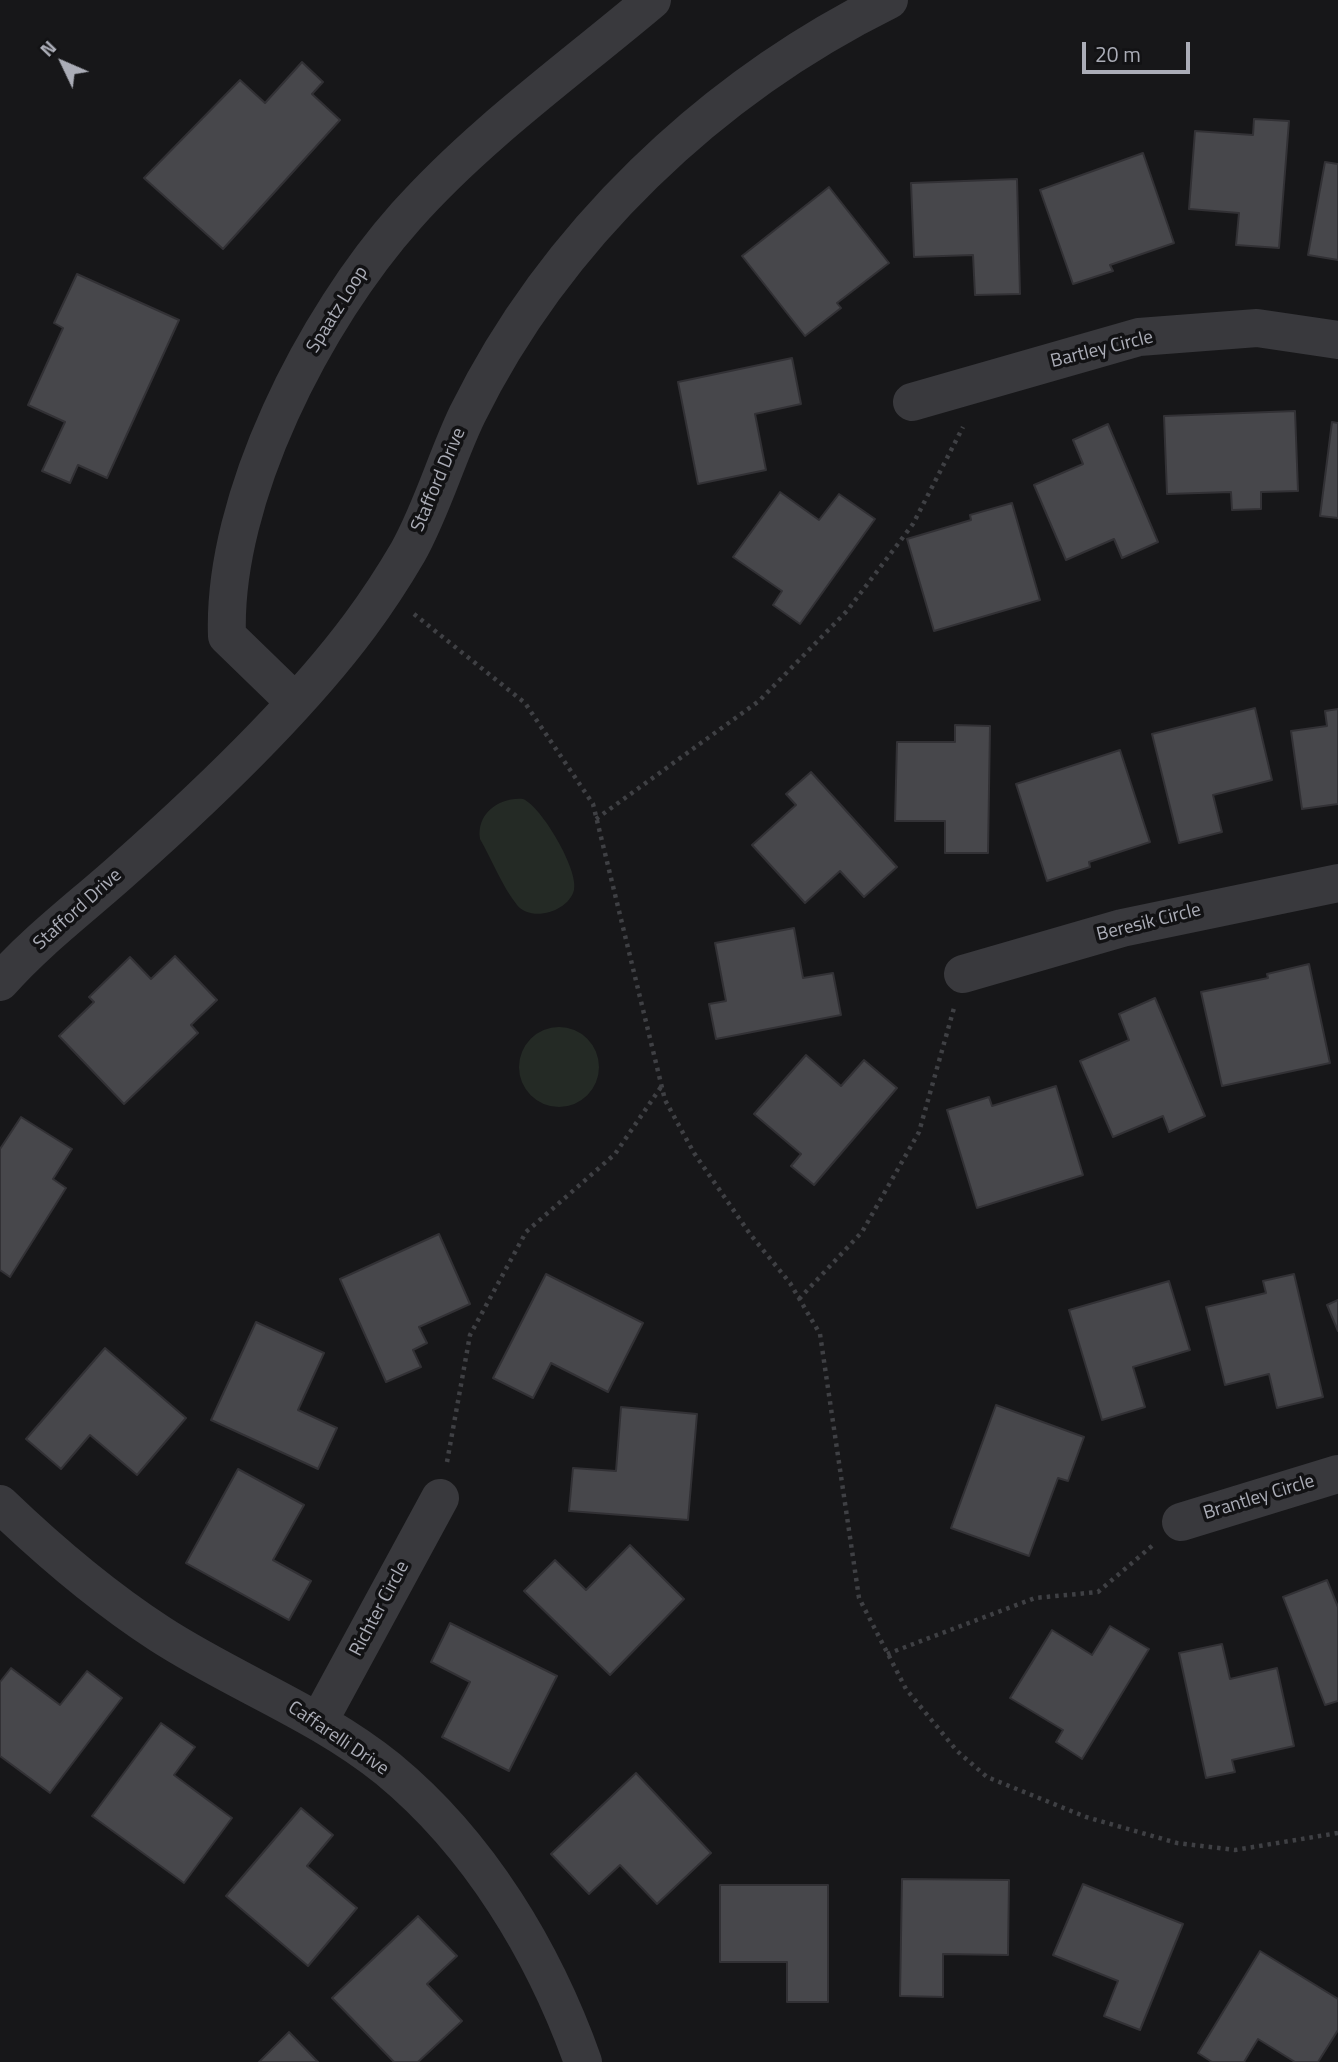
<!DOCTYPE html>
<html>
<head>
<meta charset="utf-8">
<style>
  body { margin:0 }
  #map { position:relative; width:1338px; height:2062px; overflow:hidden; background:#171719; font-family:"Titillium Web",sans-serif }
  canvas { display:block }
  .north { position:absolute; left:28px; top:28px; width:70px; height:70px; -webkit-text-stroke:5px #121214; paint-order:stroke; rotate:314deg; font-size:19px; font-weight:700; line-height:28px; text-align:center; color:#abadb7 }
  .north::after { content:''; display:block; margin:auto; width:24px; height:32px; background:#abadb7; clip-path:polygon(50% 0,100% 100%,50% 72%,0 100%) }
  .scale { position:absolute; left:1082px; top:42px; width:108px; height:32px; box-sizing:border-box; border:4px solid #abadb7; border-top:0; padding-left:9px; font-size:21px; line-height:24px; white-space:nowrap; color:#abadb7; -webkit-text-stroke:5px #121214; paint-order:stroke }
</style>
</head>
<body>
<div id="map">
<canvas width="1338" height="2062"></canvas>
<div class="north">N</div>
<div class="scale">20 m</div>
</div>
<script>
const context = document.querySelector('canvas').getContext('2d');
context.lineJoin = 'round';
function fillPath(path, color) { context.fillStyle = color; context.fill(path, 'evenodd'); }
function trace(path, color, width, dash) { context.strokeStyle = color; context.lineWidth = width; context.lineCap = dash ? 'butt' : 'round'; context.setLineDash(dash || []); context.stroke(path); }
function label(font, color, halo, rows, align = 'center') {
  context.font = font + ' "Titillium Web",sans-serif'; context.lineWidth = 7; context.setLineDash([]); context.textBaseline = 'middle'; context.strokeStyle = halo; context.fillStyle = color; for (const [text, x, y, turn = 0] of rows) {
    context.save(); context.translate(x, y); context.rotate((+turn || 0) * Math.PI / 180); context.textAlign = isNaN(turn) ? turn : align; if (halo) context.strokeText(text, 0, 0); context.fillText(text, 0, 0); context.restore();
  }
}
const green = new Path2D(`
  M523,799C541,806 579,870 574,890C569,911 532,923 517,905C502,886 492,860 480,839C476,814 499,797 523,799Z
  M519 1067a40 40 0 1 1 80 0a40 40 0 1 1-80 0Z`);
const building = new Path2D(`
  M302,62L323,82L312,94L340,120L223,249L144,178L240,80L265,103Z
  M1254,119L1289,121L1279,248L1236,245L1239,213L1189,209L1195,131L1253,135Z
  M1143,153L1174,243L1110,265L1113,271L1073,284L1040,190Z
  M1325,162L1338,164V260L1308,255Z
  M1017,179L1020,294L975,295L973,255L914,257L911,183Z
  M829,187L889,263L837,303L841,308L805,336L742,256Z
  M77,274L179,320L107,478L78,465L70,483L42,471L65,422L28,405L63,328L54,323Z
  M792,358L801,404L755,414L766,470L698,484L678,382Z
  M1295,411L1298,491L1261,492V509L1232,510L1231,492L1167,494L1164,416Z
  M1332,422L1338,423V518L1320,516Z
  M1108,424L1158,542L1122,558L1114,539L1066,560L1034,485L1083,464L1073,440Z
  M780,492L819,520L839,494L875,519L800,624L773,605L782,591L733,557Z
  M1012,503L1040,600L934,631L907,539L971,520L970,515Z
  M1255,708L1272,780L1213,795L1222,832L1179,843L1152,734Z
  M1338,709V804L1302,809L1291,731L1327,726L1325,711Z
  M955,725L990,726L988,853H945V821H895L897,742H955Z
  M1120,750L1150,842L1089,862L1090,867L1047,881L1016,784Z
  M811,772L897,867L864,897L840,871L805,903L752,845L796,805L786,794Z
  M794,928L803,978L833,973L841,1015L716,1039L709,1004L726,1001L715,943Z
  M175,956L217,1000L191,1025L198,1033L124,1104L59,1036L94,1002L89,997L130,957L151,979Z
  M1309,964L1330,1063L1222,1086L1201,992L1268,978L1267,974Z
  M1155,998L1205,1116L1169,1132L1163,1116L1113,1137L1080,1061L1129,1040L1119,1014Z
  M806,1055L841,1086L864,1060L897,1088L814,1185L791,1166L801,1154L754,1114Z
  M1056,1086L1083,1175L977,1208L947,1110L989,1097L992,1106Z
  M21,1117L72,1149L53,1179L66,1188L10,1277L0,1270V1149Z
  M439,1234L470,1304L419,1327L427,1343L413,1350L421,1367L386,1382L340,1279Z
  M546,1274L643,1323L608,1392L551,1363L533,1398L493,1378Z
  M1294,1274L1323,1397L1277,1408L1269,1374L1225,1385L1206,1307L1266,1293L1263,1281Z
  M1169,1281L1190,1350L1133,1367L1145,1407L1102,1420L1069,1310Z
  M1338,1300V1331L1327,1305Z
  M256,1322L324,1353L298,1410L337,1428L318,1469L211,1420Z
  M105,1348L186,1418L137,1475L90,1435L61,1469L26,1439Z
  M996,1405L1084,1437L1068,1481L1058,1478L1029,1556L951,1528Z
  M621,1407L697,1414L688,1520L569,1511L573,1468L616,1471Z
  M238,1469L304,1505L273,1560L311,1581L289,1620L186,1563Z
  M630,1545L684,1599L610,1675L524,1591L555,1560L586,1590Z
  M1327,1580L1338,1607V1701L1325,1705L1283,1597Z
  M450,1623L557,1676L509,1771L442,1737L470,1682L431,1662Z
  M1110,1626L1149,1649L1082,1759L1056,1742L1063,1730L1010,1698L1052,1630L1092,1655Z
  M1222,1644L1230,1679L1277,1668L1294,1746L1232,1760L1235,1772L1206,1778L1179,1653Z
  M11,1668L60,1705L87,1671L122,1698L50,1793L0,1756V1682Z
  M161,1723L195,1747L174,1775L232,1818L184,1883L92,1816Z
  M636,1773L711,1853L657,1904L620,1865L589,1894L551,1854Z
  M301,1808L333,1835L307,1866L357,1908L308,1966L226,1896Z
  M902,1879L1009,1880L1008,1955L943,1954V1997L900,1996Z
  M1083,1884L1183,1924L1140,2030L1104,2016L1118,1981L1053,1955Z
  M720,1885H828V2002H787V1962H720Z
  M418,1916L457,1956L427,1984L462,2021L418,2062H394L332,1998Z
  M1260,1951L1338,1999V2030L1318,2062H1295L1258,2039L1244,2062H1212L1198,2053Z
  M289,2032L318,2062H259Z`);
const path = new Path2D(`
  M414,614L525,703L593,804L665,1100L694,1153L750,1234L790,1283L820,1334L859,1598L906,1689L957,1751L987,1777L1086,1817L1177,1843L1235,1850L1338,1833
  M596,819L759,701L847,611L913,524L963,427
  M799,1299L862,1232L919,1132L954,1008
  M447,1462L470,1335L526,1232L615,1154L661,1087
  M887,1654L1035,1598L1098,1592L1153,1545`);
const minor = new Path2D(`
  M912,402L1139,337L1257,328L1338,340
  M295,702L227,636C222,498 315,318 406,216C478,135 569,70 652,0
  M963,974L1122,928L1338,883
  M0,982C37,940 84,905 125,868C204,798 297,710 360,625C377,602 394,576 408,552C432,509 446,459 467,415C555,236 711,88 889,0
  M0,1504C49,1551 103,1597 160,1634C234,1682 319,1713 388,1769C479,1844 544,1952 583,2062
  M1181,1522L1338,1474
  M319,1721L440,1498`);
const streetNames = [
  ["Spaatz Loop",338,310,-58],
  ["Bartley Circle",1102,350,-14],
  ["Stafford Drive",439,480,-67],
  ["Stafford Drive",78,910,-42],
  ["Beresik Circle",1149,923,-14],
  ["Brantley Circle",1259,1498,-17],
  ["Richter Circle",380,1609,-62],
  ["Caffarelli Drive",338,1739,34]
];
fillPath(green, '#242a25');
fillPath(building, '#47474b');
trace(building, '#323135', 2);
trace(path, '#3f4044', 4.5, [3.5, 5]);
trace(minor, '#39393d', 38);
label('19px', '#abadb7', '#121214', streetNames);
</script>
</body>
</html>
